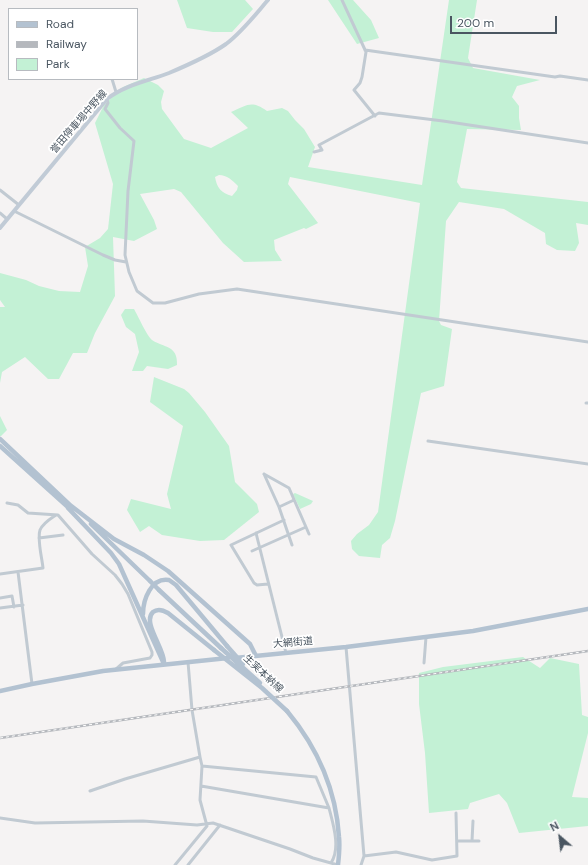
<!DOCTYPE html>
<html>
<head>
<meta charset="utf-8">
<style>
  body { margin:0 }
  #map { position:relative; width:588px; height:865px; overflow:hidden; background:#f5f3f3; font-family:"DM Sans",sans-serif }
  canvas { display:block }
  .legend { position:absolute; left:8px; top:8px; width:130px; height:72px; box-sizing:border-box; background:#fff; border:1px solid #b7bbc0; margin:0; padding:5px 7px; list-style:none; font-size:12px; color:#4a5661 }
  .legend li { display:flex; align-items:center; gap:8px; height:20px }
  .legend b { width:20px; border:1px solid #b7bbc0 }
  .north { position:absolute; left:540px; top:817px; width:40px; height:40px; -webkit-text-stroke:3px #fff; paint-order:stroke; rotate:332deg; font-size:11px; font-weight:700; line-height:16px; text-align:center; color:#4a5661 }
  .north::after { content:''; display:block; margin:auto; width:14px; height:18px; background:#4a5661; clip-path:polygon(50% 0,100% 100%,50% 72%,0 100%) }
  .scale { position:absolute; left:450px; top:16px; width:107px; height:18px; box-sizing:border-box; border:2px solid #4a5661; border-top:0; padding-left:5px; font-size:12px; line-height:14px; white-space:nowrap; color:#4a5661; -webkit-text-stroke:3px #fff; paint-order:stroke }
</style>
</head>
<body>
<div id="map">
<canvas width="588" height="865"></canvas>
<ul class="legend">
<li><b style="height:5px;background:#b3c2d1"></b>Road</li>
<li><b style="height:5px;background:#b5b8bd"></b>Railway</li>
<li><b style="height:11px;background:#c3f1d5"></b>Park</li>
</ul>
<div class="north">N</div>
<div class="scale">200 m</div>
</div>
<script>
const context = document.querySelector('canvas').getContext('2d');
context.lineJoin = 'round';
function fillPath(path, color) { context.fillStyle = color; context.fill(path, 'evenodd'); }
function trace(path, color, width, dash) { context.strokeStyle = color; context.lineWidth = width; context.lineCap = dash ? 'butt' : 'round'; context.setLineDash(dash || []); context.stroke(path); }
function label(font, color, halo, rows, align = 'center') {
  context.font = font + ' "DM Sans","Noto Sans JP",sans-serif'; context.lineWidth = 3.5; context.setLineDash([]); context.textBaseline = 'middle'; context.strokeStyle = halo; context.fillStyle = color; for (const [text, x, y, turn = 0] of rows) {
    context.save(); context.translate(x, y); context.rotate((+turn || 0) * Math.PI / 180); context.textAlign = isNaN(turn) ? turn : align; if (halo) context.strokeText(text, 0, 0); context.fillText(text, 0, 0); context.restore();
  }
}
const green = new Path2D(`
  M177,0H245L253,9L232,32H213L187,28Z
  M328,0H353L371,20L379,38L357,44Z
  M449,0H477L468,58L473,68L540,80L517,86L512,97L519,106V118L521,130L467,129L457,182L461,188L588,202V225L576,223L579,243L575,251L557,250L546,244L545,233L504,209L459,202L446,221L439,321L441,325L452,329L444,386L421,393L395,521L390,538L382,545L380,558L359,556L352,549L351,541L357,534L369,525L378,512L420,203L290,177L288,184L318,223L306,229L304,228L274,240L275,250L282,261L244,262L223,243L181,192L174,189L140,194L154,220L157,229L134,241L113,237L115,296L95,333L87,353H73L59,379H48L25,357L2,372L0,383V307H5L0,300V273L26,280L39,286L59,291L80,292L88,266L85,247L100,238L108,229L113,184L95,123L104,105L123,87L144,78L158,85L164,91L161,102L162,109L184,139L211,148L248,128L231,112C248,105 251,100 267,111L282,108L288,111L295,120L304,129L315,147L308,167L422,185ZM219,175C227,175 232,180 238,186L237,190L232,196C221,193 217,188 215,177Z
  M125,309H134C138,316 147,336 152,340C164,348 178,345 177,365L168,369L147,366L143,371H132L139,352L135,334L126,327L121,315Z
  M154,377L184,389L189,393L205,412L229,446L235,482L257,504L259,512L224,540L200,541L162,535L149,526L140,532L127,510L131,499L171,509L167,494L183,426L150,402Z
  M0,416L7,430L1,436H0Z
  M295,493L313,501L311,504L300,509L293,494Z
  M523,657L540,668L550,658L579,664L582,715L588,717V733L572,797L588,798V826L519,833L507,803L499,794L470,803L468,809L429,813L425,753L419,704V673L443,667Z`);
const street = new Path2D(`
  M342,0L366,52L362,77L360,83L354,90L375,116
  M365,50L555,77L560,76L588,80
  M112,79L116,92
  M107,99L108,103L105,109L120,128L134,141L128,191L125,255L129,272L137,291L153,303H165L199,294L237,289L588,342
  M314,152L322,150L319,145L379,113L443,121L588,143
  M0,190L19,205
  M14,211L103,255L115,260L126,262
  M0,213L7,219
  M586,403H588
  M428,441L588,464
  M264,474L289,488L309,534
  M264,474L279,507L292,545
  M7,503L18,505L28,513L58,515L92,554L115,575L122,584L128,594L152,652V655L150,658L123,663L115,670
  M279,507L294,500
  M256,533L286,653
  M39,538L63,535
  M252,551L306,527
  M18,572L32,684
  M0,574L43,568C42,558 37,539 40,530C43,523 50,519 56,515
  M268,584L257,585L254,583L231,545L284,520
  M0,598L12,596L14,607
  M0,608L23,605
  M346,647L364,856L361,865
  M188,662L192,710L200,757
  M424,663L426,637
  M202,766L316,777L329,808
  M201,786L329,808C333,824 341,848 331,863
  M90,791L125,779L200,757L202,766L200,800L207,826L175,865
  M0,818L35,823L143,821L197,825L213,823L290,849L313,858L338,865
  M457,841H479
  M472,841L473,821
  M364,856L396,852L432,860L457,856L456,813
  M188,865L220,825`);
const secondary = new Path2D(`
  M0,228L107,99C125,85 148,81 169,73C188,65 209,56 226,44C242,32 255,15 268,0`);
const primary = new Path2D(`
  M0,439L72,507
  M0,446L69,508
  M70,505L114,539L144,555L168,571L250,644L256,656
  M68,508L111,553L119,564L164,664
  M91,524L150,581
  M159,590L221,648
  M143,614C143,600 151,577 169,580L176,585L227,646
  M235,658L346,647L473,631L588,609
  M164,662C164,648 142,622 153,612C158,608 163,610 168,613L214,650
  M0,691L32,684L103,671L228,658
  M287,711C317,747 336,790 339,837C340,846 339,856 338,865`);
const rail = new Path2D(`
  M0,738L588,651`);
const primaryBridge = new Path2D(`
  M150,581L159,590
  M227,646L243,664
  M221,648L260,683
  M214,650L262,688L287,711`);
const streetNames = [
  ["誉田停車場中野線",79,122,-49],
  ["大網街道",293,643,-5],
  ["生実本納線",263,674,43]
];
fillPath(green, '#c3f1d5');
trace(street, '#c1cad2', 3);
trace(secondary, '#c1cbd6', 4);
trace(primary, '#b3c2d1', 4.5);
trace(rail, '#b5b8bd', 2.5);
trace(rail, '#fff', 1, [3]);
trace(primaryBridge, '#b3c2d1', 4.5);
label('10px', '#4a5661', '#fff', streetNames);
</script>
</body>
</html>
